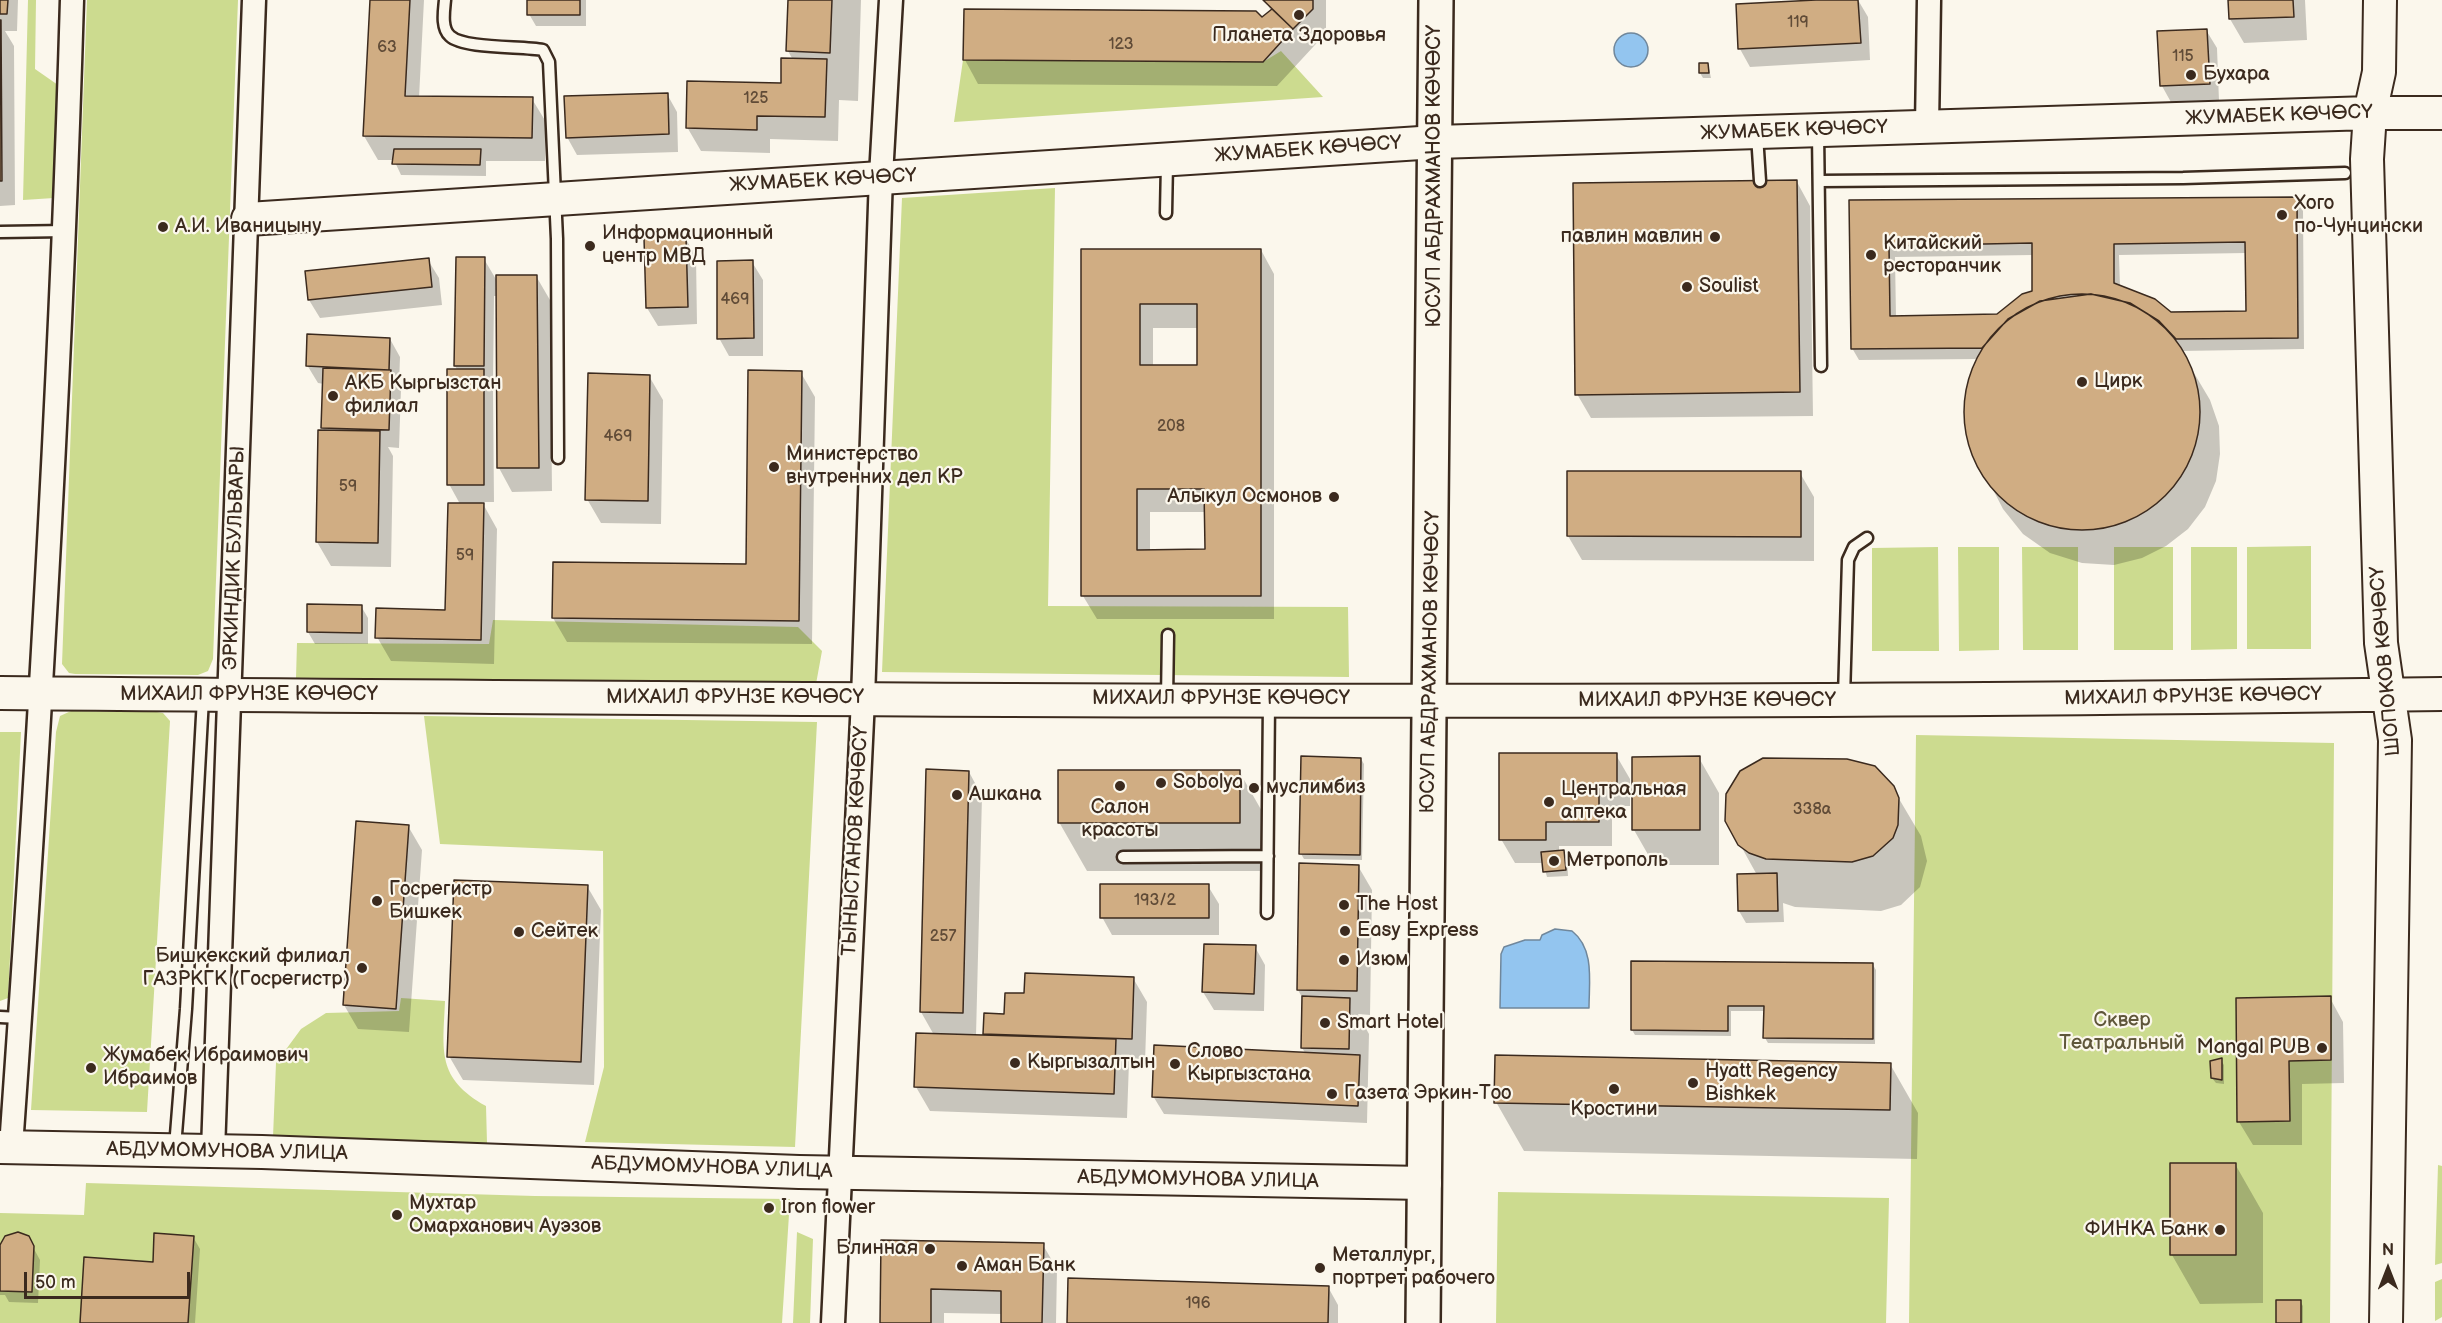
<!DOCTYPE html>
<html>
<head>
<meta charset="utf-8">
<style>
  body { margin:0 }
  #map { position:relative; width:2442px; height:1323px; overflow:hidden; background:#fbf7ec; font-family:"Balsamiq Sans",sans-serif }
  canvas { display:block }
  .north { position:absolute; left:2358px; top:1239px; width:60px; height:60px; -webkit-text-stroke:4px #fbf7ec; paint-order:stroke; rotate:0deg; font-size:16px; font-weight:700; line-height:24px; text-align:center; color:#3b2a1e }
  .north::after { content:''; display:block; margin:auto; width:21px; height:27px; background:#3b2a1e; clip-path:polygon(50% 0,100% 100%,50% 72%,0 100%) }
  .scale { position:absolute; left:24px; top:1272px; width:166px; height:27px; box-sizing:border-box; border:3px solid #3b2a1e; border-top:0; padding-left:8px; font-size:18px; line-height:21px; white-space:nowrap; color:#3b2a1e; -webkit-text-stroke:4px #fbf7ec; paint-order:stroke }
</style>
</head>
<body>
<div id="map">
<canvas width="2442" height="1323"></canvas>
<div class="north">N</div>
<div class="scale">50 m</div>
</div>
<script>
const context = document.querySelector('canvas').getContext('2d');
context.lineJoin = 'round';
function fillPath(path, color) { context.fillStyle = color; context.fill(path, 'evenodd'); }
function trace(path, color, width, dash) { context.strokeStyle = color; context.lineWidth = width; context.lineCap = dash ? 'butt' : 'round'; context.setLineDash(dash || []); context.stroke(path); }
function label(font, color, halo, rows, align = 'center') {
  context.font = font + ' "Balsamiq Sans",sans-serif'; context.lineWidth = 4.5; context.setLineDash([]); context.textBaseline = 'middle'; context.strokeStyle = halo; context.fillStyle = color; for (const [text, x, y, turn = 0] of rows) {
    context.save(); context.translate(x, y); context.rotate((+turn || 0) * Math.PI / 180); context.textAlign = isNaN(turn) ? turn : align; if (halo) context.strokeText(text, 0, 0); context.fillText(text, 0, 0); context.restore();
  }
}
const green = new Path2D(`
  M28,0H36L35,69L58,85L54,198L23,200Z
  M87,0H238L213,659L208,671L198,675L75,674L69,673L62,664Z
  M1281,51L1323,97L954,122L963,60L1263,62Z
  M1055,188L1048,606L1348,607L1349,677L882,672L902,198Z
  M2311,546V649H2247V547Z
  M1938,547L1939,651H1872V548Z
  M1958,547H1999V650L1959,651Z
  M2022,547H2078V650H2023Z
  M2114,547H2173V650H2114Z
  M2191,547H2237V649L2191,650Z
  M493,620L798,627L822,651L816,684L296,678L297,643L489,644Z
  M71,711L157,712L163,713L170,721L147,1112L31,1110L56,732L60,716Z
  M424,716L817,722L795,1147L585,1142L604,1067L603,851L440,844Z
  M0,732H21L8,998L0,1001Z
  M1916,735L2334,743L2330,1323H1909Z
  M401,998L445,1001C443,1051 436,1078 486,1106L487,1143L273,1137L276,1063L301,1029L326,1013L399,1011Z
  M2438,1165L2442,1166V1263L2435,1265Z
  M86,1183L535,1196L790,1199L782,1323H0V1213L84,1215Z
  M1498,1192L1889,1198L1886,1323H1496Z
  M797,1232L813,1239L810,1323H793Z
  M2442,1279V1317L2435,1321V1282Z`);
const water = new Path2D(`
  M1614 50a17 17 0 1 1 34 0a17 17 0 1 1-34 0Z
  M1555,929L1572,931C1595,949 1589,982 1589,1008H1500L1501,954L1504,947L1525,940H1540L1542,935Z`);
const shadow = new Path2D(`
  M0,0H18L17,31H5L14,46L15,205L0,206Z
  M372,0H424L419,98L532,99L546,122L545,161H486V176L401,175L394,160H378L364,136Z
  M529,0H586V26H536L529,14Z
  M789,0H861L858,101L839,100L838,141L770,139V153L701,151L687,127L782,84L793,60L788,51Z
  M1265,0H1326V33L1277,86L978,84L965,60L1262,19L1271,11Z
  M1845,0H1858L1868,17L1870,60L1750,67L1740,49Z
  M2230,0H2305L2307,40L2244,43L2230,19Z
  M2206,30L2217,48L2219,101L2172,104L2162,86Z
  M1708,64L1711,78H1703L1700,73Z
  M667,94L677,112L678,152L577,155L567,137Z
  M1797,182L1810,206L1813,416L1591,418L1577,394Z
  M2296,198L2303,210L2304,349L2181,351L2210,400L2219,426L2220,454L2216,481L2205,507L2188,529L2166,546L2142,558L2114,565L2082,563L2050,553L2023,534L2003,509L1969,443L1964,411L1969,378L1978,359L1859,360L1852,348L1851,201ZM2247,253L2248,313L2171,314L2120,287L2119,255ZM2033,255L2034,292L1998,315L1896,317L1895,257ZM2000,325H2004L1993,338L1990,336Z
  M685,238L696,256L697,324L658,326L647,308Z
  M1083,250H1261L1274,274V619H1097L1083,596ZM1153,328H1198V366H1153ZM1150,512H1206V551H1150Z
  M484,259L497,281L536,276L550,300L552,491L512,492L499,468L497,296H494L493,384H490L493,389L494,502H482L497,529L494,664L391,661L377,637L447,611L460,504L449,484L458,371L455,366Z
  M428,260L439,278L442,305L320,318L309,300Z
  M752,262L763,280V356H729L719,338Z
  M390,339L400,357L399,386L401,389L399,448L388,447L393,456L391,567L331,566L317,542L325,431L322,428L324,384L318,383L307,365Z
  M801,373L815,397L812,644L567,642L553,618L747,566Z
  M649,376L663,400L661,524L601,523L587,499Z
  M1568,472L1800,473L1814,497V561L1582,560L1568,536Z
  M361,606L368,618V644H315L308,632Z
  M1616,755L1630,779V806H1612V846H1559V852H1564L1567,857L1568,876L1547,877L1543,863H1515L1501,839Z
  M1302,758L1361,759L1364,764L1362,860L1304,859L1301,854Z
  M1699,758L1719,793V865H1654L1634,830Z
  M1239,771L1267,820V871H1087L1059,822Z
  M969,772L982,796L976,1036L987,1037L985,1033L1025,995L1133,978L1147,1002L1145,1063L1129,1062L1127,1118L930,1111L916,1087L934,1035L921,1012Z
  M1741,772L1892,787L1921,836L1927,861L1920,887L1901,905L1881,911L1795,907L1783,903L1784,922L1746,923L1739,911L1757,875L1727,821V795Z
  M408,826L422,850L409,1032L358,1029L344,1005Z
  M1358,866L1372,890L1370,1015L1358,1014L1369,1034L1367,1123L1164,1114L1153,1096L1306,1054L1302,1048L1303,999L1298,990Z
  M587,886L601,910L594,1085L463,1080L449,1056Z
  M1208,886L1219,904V935H1112L1102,917Z
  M1255,947L1265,965L1264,1011L1214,1010L1203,992Z
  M1873,965L1876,970L1875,1044L1768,1043L1765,1038V1011H1731V1036L1635,1035L1632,1030Z
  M2330,998L2343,1022L2344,1083L2302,1084V1145H2253L2239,1122Z
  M2221,1060L2224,1065V1084L2216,1083L2212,1078Z
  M1890,1064L1918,1113L1917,1159L1524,1151L1496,1102Z
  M2235,1164L2263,1213V1303L2200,1304L2172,1255Z
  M193,1237L200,1249L195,1323H81Z
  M28,1238L40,1260L38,1303L9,1302L5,1295H0V1246Z
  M883,1242L1043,1245L1057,1269L1056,1323H1002V1314L944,1313V1323H882Z
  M1328,1287L1338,1305V1323H1068Z
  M2300,1301L2303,1306V1323H2277Z`);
const building = new Path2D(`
  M0,0H8L7,14H0Z
  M370,0H410L405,96L533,97L532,138L363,136Z
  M527,0H580V15H527Z
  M788,0H832L830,53L786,51Z
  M1263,0H1313V9L1293,29Z
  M1816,0H1858L1861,43L1738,49L1736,4Z
  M2228,0H2293L2294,17L2229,19Z
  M964,9L1256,11L1262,17L1272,9L1293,29L1263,62L963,60Z
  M1,20L2,181H0V20Z
  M2207,29L2210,84L2160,86L2157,31Z
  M781,58L827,59L825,117L757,116V130L686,128L687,81L781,83Z
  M1699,63H1708L1709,73H1699Z
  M668,93L669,134L566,138L564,96Z
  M394,149H481L480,165L392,164Z
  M1797,180L1800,392L1575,395L1573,183Z
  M2297,197L2298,338L2176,339L2159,321L2130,303L2091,294L2040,301L2008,319L1982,348L1851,349L1849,200ZM2245,242L2246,311L2171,312L2155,299L2114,283V244ZM2032,243V291L2022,294L1997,314L1890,316L1889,246Z
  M686,237L688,307L646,308L644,238Z
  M1081,249H1261V596H1081ZM1140,304H1197V365H1140ZM1137,489H1204L1205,549L1137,550Z
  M456,257H485L484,366H454Z
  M429,258L432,287L308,300L305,271Z
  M753,260L754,338L717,339V261Z
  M496,275H537L539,468H497Z
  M1964 412a118 118 0 1 1 236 0a118 118 0 1 1-236 0Z
  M307,334L390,338L389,370L306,366Z
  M323,368L391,370L389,430L321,428Z
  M447,369H484V485H447Z
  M748,370L802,371L799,621L552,618L553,562L746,564Z
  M588,373L650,375L648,501L585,500Z
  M318,430L380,431L378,543L316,542Z
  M1567,471H1801V537L1567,536Z
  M448,503H484L481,640L375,638L376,608L445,610Z
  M307,604L362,605V633L307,632Z
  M1499,753H1617V783H1599V822H1546V840H1499Z
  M1301,756L1361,758L1360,855L1299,854Z
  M1700,756V830H1632V757Z
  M1763,758L1847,759L1875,766L1894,786L1899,798L1898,825L1893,838L1873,856L1852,862L1766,859L1749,853L1738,845L1725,821L1726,794L1740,771Z
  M926,769L969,771L963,1013L920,1012Z
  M1058,770H1240V823H1058Z
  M356,821L409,825L396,1009L343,1005Z
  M1564,850L1566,870L1543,872L1541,852Z
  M1299,863L1359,865L1357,991L1297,990Z
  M1777,873L1778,911H1738L1737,874Z
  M454,880L588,885L581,1062L447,1057Z
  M1100,884H1209V918H1100Z
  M1204,944L1256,945L1254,994L1202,992Z
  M1631,961L1873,963V1039L1763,1038L1764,1006H1728V1031L1631,1030Z
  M1025,973L1134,977L1132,1039L983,1034L984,1013L1004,1014L1005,993H1024Z
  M1302,996L1350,998L1349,1049L1301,1048Z
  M2331,996V1060L2289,1061L2290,1121L2237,1122L2236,998Z
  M916,1033L1116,1039L1114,1094L914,1087Z
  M1154,1045L1360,1055L1358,1106L1152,1097Z
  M1495,1055L1891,1063L1890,1110L1494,1103Z
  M2222,1058V1080L2211,1078L2210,1061Z
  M2170,1163H2236V1255H2170Z
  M18,1232L29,1236L34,1246L32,1292L0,1291V1245L5,1236Z
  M154,1233L194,1236L188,1323H80L84,1257L153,1262Z
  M881,1240L1044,1243L1042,1323H1001V1291L931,1289V1323H880Z
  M1068,1278L1329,1286L1328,1323H1067Z
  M2276,1300H2301V1323H2276Z`);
const lane = new Path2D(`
  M445,0C444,11 441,28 450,36C464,49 522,46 543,50L549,62L557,239L558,458
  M1818,133L1821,366
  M1757,135L1760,181
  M1820,181L2183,178L2345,173
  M1166,213L1167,163
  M0,232L66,231
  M1844,697L1848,560L1854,547L1867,538
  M1167,699L1168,635
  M1123,857L1268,856
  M1267,913L1269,702
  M0,1017L20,1018
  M175,1147L186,1009L203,698`);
const street = new Path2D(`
  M1927,127L1929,0
  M11,1147C38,765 61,383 72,0
  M213,1151L254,0
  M833,1323L863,699L881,176L891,0`);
const secondary = new Path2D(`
  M2380,0L2379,72L2370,113L2367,159L2381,643L2395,740L2386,1323
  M248,219L1436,142L2370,113H2442
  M0,693C814,700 1628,706 2442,694
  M0,1147L262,1152L799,1172L1425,1183`);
const primary = new Path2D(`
  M1423,1323L1436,0`);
const markers = [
  [1299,15,6,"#3b2a1e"],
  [2191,75,6,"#3b2a1e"],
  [2282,215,6,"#3b2a1e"],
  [163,227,6,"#3b2a1e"],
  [1715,237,6,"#3b2a1e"],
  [590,246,6,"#3b2a1e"],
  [1871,255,6,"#3b2a1e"],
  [1687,287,6,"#3b2a1e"],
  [2082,382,6,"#3b2a1e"],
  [333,396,6,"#3b2a1e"],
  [774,467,6,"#3b2a1e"],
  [1334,497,6,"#3b2a1e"],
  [1161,783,6,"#3b2a1e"],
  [1120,786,6,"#3b2a1e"],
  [1254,788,6,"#3b2a1e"],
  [957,795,6,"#3b2a1e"],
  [1549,802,6,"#3b2a1e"],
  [1554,861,6,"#3b2a1e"],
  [377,901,6,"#3b2a1e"],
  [1344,905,6,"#3b2a1e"],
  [1345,931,6,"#3b2a1e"],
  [519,932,6,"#3b2a1e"],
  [1344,960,6,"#3b2a1e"],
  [362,968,6,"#3b2a1e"],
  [1325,1023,6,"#3b2a1e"],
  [2322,1048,6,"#3b2a1e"],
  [1015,1063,6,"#3b2a1e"],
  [1175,1064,6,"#3b2a1e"],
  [91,1068,6,"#3b2a1e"],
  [1693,1083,6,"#3b2a1e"],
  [1614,1089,6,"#3b2a1e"],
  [1332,1094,6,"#3b2a1e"],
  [769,1208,6,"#3b2a1e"],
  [397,1215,6,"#3b2a1e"],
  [2220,1230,6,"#3b2a1e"],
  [930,1249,6,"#3b2a1e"],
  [962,1266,6,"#3b2a1e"],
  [1320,1268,6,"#3b2a1e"]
];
const numberNames = [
  ["119",1798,23],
  ["123",1121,45],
  ["63",387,48],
  ["115",2183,57],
  ["125",756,99],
  ["469",735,300],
  ["208",1171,427],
  ["469",618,437],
  ["59",348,487],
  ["59",465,556],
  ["338а",1812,810],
  ["193/2",1155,901],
  ["257",943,937],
  ["196",1198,1304]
];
const poiNames = [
  ["Планета Здоровья",1299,36,"center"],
  ["Бухара",2203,75],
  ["Хого",2294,204],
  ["по-Чунцински",2294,227],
  ["А.И. Иваницыну",175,227],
  ["Информационный",602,234],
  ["центр МВД",602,257],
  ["павлин мавлин",1703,237,"right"],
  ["Китайский",1883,244],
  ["ресторанчик",1883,267],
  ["Soulist",1699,287],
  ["Цирк",2094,382],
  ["АКБ Кыргызстан",345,384],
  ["филиал",345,407],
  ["Министерство",786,455],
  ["внутренних дел КР",786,478],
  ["Алыкул Осмонов",1322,497,"right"],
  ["Sobolya",1173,783],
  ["муслимбиз",1266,788],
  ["Центральная",1561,790],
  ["аптека",1561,813],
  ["Ашкана",969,795],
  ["Салон",1120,808,"center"],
  ["красоты",1120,831,"center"],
  ["Метрополь",1566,861],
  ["Госрегистр",389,890],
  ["Бишкек",389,913],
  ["The Host",1356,905],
  ["Easy Express",1357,931],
  ["Сейтек",531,932],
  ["Бишкекский филиал",350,957,"right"],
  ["ГАЗРКГК (Госрегистр)",350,980,"right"],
  ["Изюм",1356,960],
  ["Smart Hotel",1337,1023],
  ["Mangal PUB",2310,1048,"right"],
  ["Слово",1187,1052],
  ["Кыргызстана",1187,1075],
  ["Жумабек Ибраимович",103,1056],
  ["Ибраимов",103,1079],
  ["Кыргызалтын",1027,1063],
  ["Hyatt Regency",1705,1072],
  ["Bishkek",1705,1095],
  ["Газета Эркин-Тоо",1344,1094],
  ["Кростини",1614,1110,"center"],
  ["Мухтар",409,1204],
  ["Омарханович Ауэзов",409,1227],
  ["Iron flower",781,1208],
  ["ФИНКА Банк",2208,1230,"right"],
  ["Блинная",918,1249,"right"],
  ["Металлург,",1332,1256],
  ["портрет рабочего",1332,1279],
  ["Аман Банк",974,1266]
];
const streetNames = [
  ["ЖУМАБЕК КӨЧӨСҮ",2279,116,-2],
  ["ЖУМАБЕК КӨЧӨСҮ",1794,131,-2],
  ["ЖУМАБЕК КӨЧӨСҮ",1308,150,-4],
  ["ЮСУП АБДРАХМАНОВ КӨЧӨСҮ",1435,176,-90],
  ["ЖУМАБЕК КӨЧӨСҮ",823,181,-3],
  ["ЭРКИНДИК БУЛЬВАРЫ",235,558,-88],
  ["ШОПОКОВ КӨЧӨСҮ",2386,661,-95],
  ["ЮСУП АБДРАХМАНОВ КӨЧӨСҮ",1431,662,-89],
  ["МИХАИЛ ФРУНЗЕ КӨЧӨСҮ",249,695],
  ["МИХАИЛ ФРУНЗЕ КӨЧӨСҮ",2193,697,-1],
  ["МИХАИЛ ФРУНЗЕ КӨЧӨСҮ",735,698],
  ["МИХАИЛ ФРУНЗЕ КӨЧӨСҮ",1221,699],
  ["МИХАИЛ ФРУНЗЕ КӨЧӨСҮ",1707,701],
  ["ТЫНЫСТАНОВ КӨЧӨСҮ",856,841,-87],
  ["АБДУМОМУНОВА УЛИЦА",227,1152,1],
  ["АБДУМОМУНОВА УЛИЦА",712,1168,2],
  ["АБДУМОМУНОВА УЛИЦА",1198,1180,1]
];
const parkNames = [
  ["Сквер",2122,1021],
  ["Театральный",2122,1044]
];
fillPath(green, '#ccdb8f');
fillPath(water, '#93c5ef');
trace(water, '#70879b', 1.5);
fillPath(shadow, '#0003');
fillPath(building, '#d0ad83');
trace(building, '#3b2a1e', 1.5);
trace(lane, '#3b2a1e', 15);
trace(street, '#3b2a1e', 27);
trace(secondary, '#3b2a1e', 36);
trace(primary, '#3b2a1e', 38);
trace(lane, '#fbf7ec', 10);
trace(street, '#fbf7ec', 22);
trace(secondary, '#fbf7ec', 32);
trace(primary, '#fbf7ec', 33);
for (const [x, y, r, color] of markers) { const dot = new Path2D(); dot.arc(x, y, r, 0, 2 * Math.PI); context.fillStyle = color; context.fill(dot); trace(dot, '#fbf7ec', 2); }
label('16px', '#604b37', null, numberNames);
label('20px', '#3b2a1e', '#fbf7ec', poiNames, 'left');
label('20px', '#3b2a1e', '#fbf7ec', streetNames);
label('20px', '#5f563a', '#fbf7ec', parkNames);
</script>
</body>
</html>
